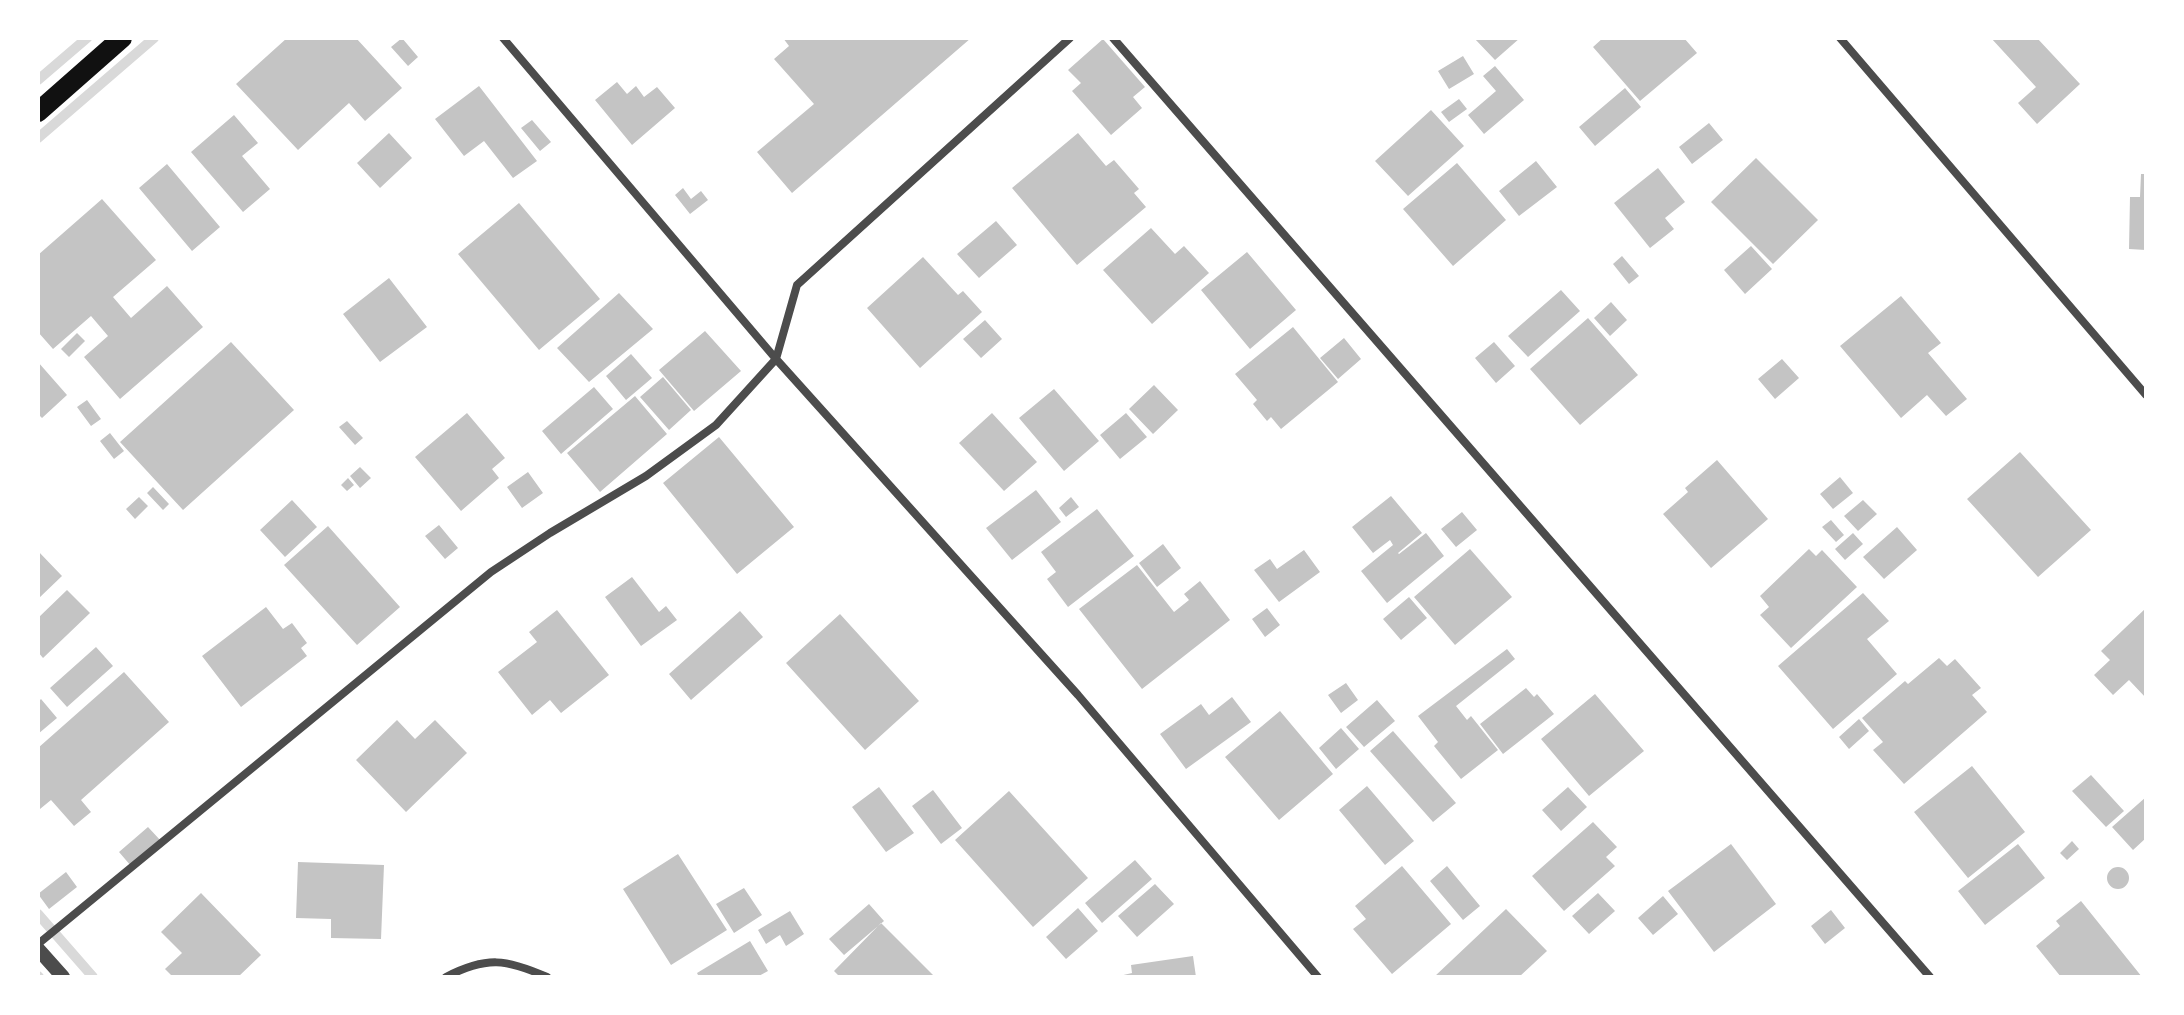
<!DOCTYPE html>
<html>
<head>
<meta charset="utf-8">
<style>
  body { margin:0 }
  #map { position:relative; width:2184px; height:1015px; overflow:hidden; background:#fff; font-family:Manrope,sans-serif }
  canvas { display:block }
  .frame { position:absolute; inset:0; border:40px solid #fff; pointer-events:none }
</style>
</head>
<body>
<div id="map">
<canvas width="2184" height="1015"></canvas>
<div class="frame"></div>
</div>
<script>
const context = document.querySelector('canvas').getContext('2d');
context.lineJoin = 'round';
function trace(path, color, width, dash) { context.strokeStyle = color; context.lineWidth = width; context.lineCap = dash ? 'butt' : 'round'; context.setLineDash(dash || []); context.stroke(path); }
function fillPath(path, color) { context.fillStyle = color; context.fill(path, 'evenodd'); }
const stream = new Path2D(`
  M38,80L87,38
  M38,138L154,38
  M38,914L93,977
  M38,976L39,977`);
const building = new Path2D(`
  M287,38H356L402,88L365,121L349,103L298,150L236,84Z
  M402,38L418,57L408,66L391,47Z
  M783,38H971L792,193L757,152L814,104L774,59L789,46Z
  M1474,38H1520L1495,60Z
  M1603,38H1684L1697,53L1640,101L1593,47Z
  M1991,38H2037L2080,84L2037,124L2018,103L2036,87Z
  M1103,39L1145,87L1133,97L1142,108L1111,135L1072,91L1081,83L1068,70Z
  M1463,56L1474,74L1449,89L1438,71Z
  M1495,66L1524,100L1484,134L1468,115L1496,91L1483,76Z
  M617,82L627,94L636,86L644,97L657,87L675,108L632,145L595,100Z
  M479,86L537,161L513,178L484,141L464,156L435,119Z
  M1625,88L1641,107L1595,146L1579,127Z
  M1459,99L1467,109L1449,122L1441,112Z
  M1431,110L1464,146L1408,196L1375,161Z
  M234,115L258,143L242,156L270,189L243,212L191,152Z
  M532,120L551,142L540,151L521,128Z
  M1709,123L1723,140L1692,164L1679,147Z
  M389,133L412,158L380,188L357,163Z
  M1078,133L1106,166L1114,160L1139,189L1134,193L1146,207L1077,265L1012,188Z
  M1756,158L1818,220L1773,264L1711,202Z
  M1536,161L1557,187L1519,216L1499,191Z
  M1457,163L1506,220L1453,266L1403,209Z
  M167,164L220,227L192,251L139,188Z
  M1658,168L1685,202L1665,218L1674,229L1650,248L1614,203Z
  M2141,174H2146V250L2129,249L2130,197H2140Z
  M683,188L691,199L701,191L708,200L690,214L675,195Z
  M102,199L156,260L113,297L131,318L167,286L203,327L120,399L84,357L108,336L91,316L53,349L38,332V255Z
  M519,203L600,299L539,350L458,254Z
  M996,221L1017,245L979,278L957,254Z
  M1151,228L1175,254L1184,246L1209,273L1152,324L1103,270Z
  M1751,246L1772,269L1745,294L1724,270Z
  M1247,252L1296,310L1250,349L1201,290Z
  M1622,256L1639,276L1629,284L1613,264Z
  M923,257L958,295L963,291L982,312L920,368L867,308Z
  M389,278L427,327L380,362L343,314Z
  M1561,290L1580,311L1528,357L1508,336Z
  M619,293L653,329L589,382L557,348Z
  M1901,296L1941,343L1928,353L1967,399L1946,416L1927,395L1901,418L1840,346Z
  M1611,302L1627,320L1610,336L1594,318Z
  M1588,318L1638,375L1580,425L1530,369Z
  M985,320L1002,339L981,358L963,339Z
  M1293,327L1338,382L1281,429L1271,417L1267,421L1253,404L1257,400L1235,374Z
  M705,331L741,371L694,411L659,370Z
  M77,333L85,341L69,357L61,349Z
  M1344,338L1361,359L1338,379L1320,358Z
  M231,342L294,410L183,510L120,442Z
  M1494,342L1515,366L1496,383L1475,358Z
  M631,354L652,378L626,400L606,376Z
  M1782,359L1799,378L1775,399L1758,379Z
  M38,362L67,395L42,418L38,414Z
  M663,377L691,410L669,430L640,397Z
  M1154,385L1178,410L1153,434L1129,409Z
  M594,387L613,409L561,454L542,431Z
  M1054,389L1099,441L1064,471L1019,418Z
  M635,396L667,434L600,492L567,453Z
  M87,400L101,419L91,426L77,407Z
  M467,413L505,458L492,469L499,478L461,511L415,457Z
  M992,413L1037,462L1004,491L959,443Z
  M1126,413L1147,437L1120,459L1100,435Z
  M347,421L363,438L355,445L339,427Z
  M110,433L124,451L114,459L100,441Z
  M719,437L794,527L737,574L663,483Z
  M2020,452L2091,530L2038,577L1967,499Z
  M1717,460L1768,519L1711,568L1663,514L1688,492L1685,488Z
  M360,467L371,478L360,488L350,476Z
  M528,472L543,493L522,508L507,487Z
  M1840,477L1853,493L1833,509L1820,494Z
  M348,478L354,485L347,491L341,485Z
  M153,487L169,504L163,510L147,493Z
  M1036,490L1061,522L1012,560L986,528Z
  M1391,496L1422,533L1398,553L1399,554L1426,533L1444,556L1387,603L1361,571L1393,545L1390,540L1373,553L1352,527Z
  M139,497L148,506L135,519L126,509Z
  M1071,497L1079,507L1066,517L1059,508Z
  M292,500L317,527L285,557L260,530Z
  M1863,500L1877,514L1858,531L1844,516Z
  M1097,509L1134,556L1068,607L1047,579L1056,572L1041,552Z
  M1462,512L1477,530L1456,547L1441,529Z
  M1831,520L1844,535L1836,542L1822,527Z
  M439,525L458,548L445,559L425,536Z
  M328,526L400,607L357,645L284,565Z
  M1897,527L1917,550L1884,579L1863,557Z
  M1853,533L1863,544L1845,560L1835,549Z
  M1163,544L1181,568L1157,587L1139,563Z
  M1470,549L1512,597L1455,645L1414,597Z
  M1809,549L1816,556L1822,550L1857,587L1791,648L1760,615L1769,607L1760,596Z
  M1304,550L1320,572L1279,602L1254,570L1270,559L1277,569Z
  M38,551L62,576L38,599Z
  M1137,565L1174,612L1189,600L1184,594L1200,581L1230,620L1142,689L1079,609Z
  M632,577L659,612L666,606L677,620L641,646L605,597Z
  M67,590L90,613L43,658L38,652V618Z
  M1863,593L1889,621L1867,639L1897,674L1833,729L1778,666Z
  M1409,597L1427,618L1401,640L1383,619Z
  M266,607L283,629L292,623L307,643L301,648L307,656L241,707L202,656Z
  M1267,608L1280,625L1265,637L1252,619Z
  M2146,608V698L2129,680L2113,695L2094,675L2110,660L2101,651Z
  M557,610L609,675L561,713L550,700L532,715L498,672L537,642L529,632Z
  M740,611L763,637L691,700L669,674Z
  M840,614L919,701L865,750L786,663Z
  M96,647L113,666L67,707L50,688Z
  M1507,649L1515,659L1456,706L1467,720L1471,716L1498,750L1461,779L1434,746L1438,742L1418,716Z
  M1939,658L1947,666L1955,659L1981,688L1972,695L1987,712L1904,784L1873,750L1883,742L1862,718L1905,681L1908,684Z
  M124,672L169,722L81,800L91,812L74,826L51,800L40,809L38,807V748Z
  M1346,683L1358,700L1341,713L1328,695Z
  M1526,688L1534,697L1537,694L1554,714L1503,754L1480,724Z
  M1595,694L1644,751L1589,796L1541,739Z
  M1232,697L1251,722L1186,769L1160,734L1201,704L1209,715Z
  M41,699L57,718L38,734V702Z
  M1377,700L1395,721L1364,747L1346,727Z
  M1280,711L1333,774L1279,820L1225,757Z
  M1859,719L1869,731L1849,749L1839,737Z
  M397,720L415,739L435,720L467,753L406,812L356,760Z
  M1341,728L1359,749L1336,769L1319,748Z
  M1393,731L1456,803L1433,822L1370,751Z
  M1972,766L2025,832L1968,878L1914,812Z
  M2091,775L2124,811L2106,827L2072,791Z
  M1367,786L1414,841L1385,865L1339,810Z
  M879,787L914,833L886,852L852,807Z
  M1568,787L1587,807L1561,831L1542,810Z
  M933,790L962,828L941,844L912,806Z
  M1009,791L1088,878L1033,927L955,840Z
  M2146,797V838L2133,850L2112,827Z
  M1593,822L1617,847L1606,857L1615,866L1564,911L1532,876Z
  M148,827L161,841L131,866L119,852Z
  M2072,841L2079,849L2067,860L2060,853Z
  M1731,844L1776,904L1714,952L1668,891Z
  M2018,844L2045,878L1985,925L1958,891Z
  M678,854L727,930L671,965L623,889Z
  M1135,860L1152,879L1102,923L1085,903Z
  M298,862L384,865L381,939L331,938V919L296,918Z
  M1402,866L1451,924L1392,974L1353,929L1366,919L1355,906Z
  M1447,866L1480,906L1463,920L1430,881Z
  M2107 878a11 11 0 1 1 22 0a11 11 0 1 1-22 0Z
  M66,872L77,887L49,909L38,894Z
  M1155,884L1174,904L1137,937L1118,916Z
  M744,888L762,915L734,933L716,904Z
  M201,893L261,955L238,977H173L165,969L182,953L161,932Z
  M1598,893L1615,911L1589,934L1572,916Z
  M1663,896L1678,914L1653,935L1638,918Z
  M2081,901L2142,977H2061L2036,946L2060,926L2056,921Z
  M869,904L884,921L844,955L829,939Z
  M1078,908L1098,931L1066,959L1046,937Z
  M1506,909L1547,951L1519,977H1434Z
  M1831,910L1845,928L1825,944L1811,926Z
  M790,911L804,934L786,946L780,935L766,944L758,930Z
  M881,923L935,977H840L834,971Z
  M750,941L768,971L757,977H699L697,973Z
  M1193,956L1196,977H1115L1132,973L1131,965Z`);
const minor = new Path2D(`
  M503,38L776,359L1078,695L1318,977
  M1113,38L1930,977
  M1840,38L2146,395
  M38,944L491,572L550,533L646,476L716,425L776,359L797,285L1070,38
  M446,977C487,956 506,959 547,977`);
const tertiary = new Path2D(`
  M38,949L63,977`);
const primary = new Path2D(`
  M38,112L122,38`);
trace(stream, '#d9d9d9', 10);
fillPath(building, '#c4c4c4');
trace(minor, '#4c4c4c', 8);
trace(tertiary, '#4c4c4c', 14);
trace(primary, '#111', 20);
</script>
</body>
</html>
